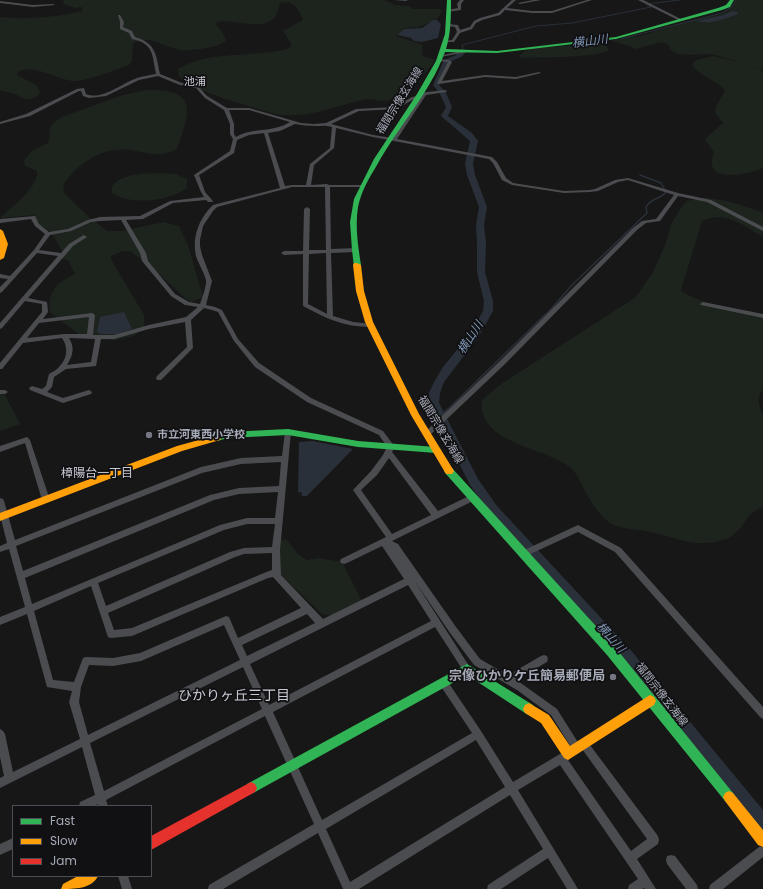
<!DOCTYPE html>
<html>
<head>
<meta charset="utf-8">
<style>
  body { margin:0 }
  #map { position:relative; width:763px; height:889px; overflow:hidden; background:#171717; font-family:Poppins,sans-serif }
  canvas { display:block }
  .legend { position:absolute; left:12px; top:805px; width:140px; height:72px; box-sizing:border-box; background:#111113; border:1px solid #4d4f55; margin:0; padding:5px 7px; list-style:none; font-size:12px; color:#a7abb8 }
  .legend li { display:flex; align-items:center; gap:8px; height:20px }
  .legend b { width:20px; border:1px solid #4d4f55 }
</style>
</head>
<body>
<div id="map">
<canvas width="763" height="889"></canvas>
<ul class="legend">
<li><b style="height:5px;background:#30b455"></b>Fast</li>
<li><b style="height:5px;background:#ff9f0a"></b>Slow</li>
<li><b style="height:5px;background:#e5322d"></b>Jam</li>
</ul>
</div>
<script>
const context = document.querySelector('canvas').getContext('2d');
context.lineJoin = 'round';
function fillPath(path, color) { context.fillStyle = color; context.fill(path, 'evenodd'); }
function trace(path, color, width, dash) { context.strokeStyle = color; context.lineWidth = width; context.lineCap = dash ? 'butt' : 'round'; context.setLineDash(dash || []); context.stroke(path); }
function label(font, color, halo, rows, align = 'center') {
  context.font = font + ' Poppins,"Noto Sans JP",sans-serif'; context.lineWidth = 3.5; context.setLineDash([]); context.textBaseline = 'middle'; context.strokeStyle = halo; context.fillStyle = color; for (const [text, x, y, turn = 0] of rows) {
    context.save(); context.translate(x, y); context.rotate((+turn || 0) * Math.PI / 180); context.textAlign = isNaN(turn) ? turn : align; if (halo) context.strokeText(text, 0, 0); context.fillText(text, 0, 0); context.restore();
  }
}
const green = new Path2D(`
  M63,0H384L396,5L409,6L413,9H440L442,11L437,19L419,27L404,28L396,36L423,45L422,56L436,60C422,76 410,92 390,100C381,103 371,97 362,100C333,107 307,119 275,114C251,106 195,93 179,76L178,69C203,54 233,56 260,53C270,52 282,52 291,47V43L283,31L303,20C299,8 292,0 280,3L276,16C262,33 235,18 217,22L216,24L222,32L226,40C220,48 191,51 181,50C164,47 150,34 133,43L132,61L129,65C115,70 85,82 72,81C57,79 30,63 18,72L17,75L36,85L40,92L38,96C28,101 25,100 17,95C12,92 5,92 0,90V17C25,20 58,17 82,11V7L76,8L64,4Z
  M736,0H763V70L753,67L763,71V168C752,173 715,182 712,165C711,161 713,156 714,152L705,140L707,137L723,123L715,112C716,103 722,98 725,90C716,80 699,76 692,65L696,60L713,56L741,63C731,60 720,56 710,54C698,53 671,60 668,44L661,42L636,49C628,44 620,45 612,40L640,36L696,19L722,14L734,6Z
  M598,44L607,46L609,50C599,58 539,57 522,58L519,56L525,51L535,48Z
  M147,90C198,89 191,110 177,149C160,159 147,152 129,150C106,147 85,159 70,176C65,182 61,186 65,194L89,217L107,231H121L164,222L179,226L188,245L203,297L191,302L185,298L148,264L130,251H123L111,256V259L144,315V328L134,336L115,340L89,339L77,333L50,312C48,290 56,283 75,274L68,260L61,259L64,254L51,232L40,225L34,215L0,218C10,208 40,186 37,171L25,166L24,160L32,151L48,143C52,128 46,126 62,117L123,95Z
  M157,173L176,174L187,179V188C170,201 130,206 112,193V186C123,173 142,174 157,173Z
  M703,198C724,199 743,205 763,213V237C742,225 727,210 702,221L681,290C688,300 749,315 763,317V390C756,396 759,407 763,414V507C744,514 747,525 733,535C725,542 709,543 698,543C681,542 663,534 645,531C633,529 621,529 610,523C598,515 589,499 583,487C579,480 576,472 570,467C545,447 477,444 482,400L501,384L636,297L653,272L666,243L671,224L683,205L687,201Z
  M0,394L5,395L20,424L0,431Z
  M286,539L298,554L307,560L318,558L342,562L362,601L331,616L322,614L278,572L280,540Z`);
const water = new Path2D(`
  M732,11L737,12L738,14C724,19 711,25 697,21L724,15Z
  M433,20H437L441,24L438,38L422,42L414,41L411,38L397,35L404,29L422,28Z
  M124,312L132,329L118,334H100V333L97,332L100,317Z
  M313,441L353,449L307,496H302L301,492H298L299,442Z`);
const streamFar2 = new Path2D(`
  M621,39L722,13L733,6L736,0
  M463,50L462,45L536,26L572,23L651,7L646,4L680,0`);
const streamFar1 = new Path2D(`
  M446,411L552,308L572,285L647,213L646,207C651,198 661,199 666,192L661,183L640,175`);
const stream = new Path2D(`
  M440,417L447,410`);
const river = new Path2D(`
  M463,50L466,52L461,57L449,62L439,85L446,93L452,107L448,116L472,133L478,141L473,164L475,175L487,207L484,225L486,243L485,272L493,301V311L479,336L444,382L440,393L439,403L478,479L497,506L629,648L763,810V830L757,828L619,658L489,512L470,485L429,403V393L434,382L443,367L472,331L483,311L484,301L477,272V243L476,225L479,207L467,175L465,164L470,141L441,116L446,107L440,94L433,85L444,60L456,55L458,52Z`);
const street = new Path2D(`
  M394,0H408L406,1Z
  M460,0H464L461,4V10L448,12V10L458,8L457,4Z
  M512,0H516L507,8L532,11H552L587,0H592L552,13H532L505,10L500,15L482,20L476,23L472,29L460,33L454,42H446L444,41L452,40L457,32L455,27L448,26V24L458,25L460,30L470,27L474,21L480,18L498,13Z
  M533,0H541L520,4L518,3Z
  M638,0H643L683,20L680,21Z
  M0,1L33,5L53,4L55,5L33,7L0,3Z
  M118,15H120L124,22L123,27L132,31L135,37C156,43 156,55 160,74L182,83L198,86L207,96L227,108H249L301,123L314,124L326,123L356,109L394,107L412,97L418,96V98L414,99L397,109L359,111L331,124L373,135L393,138L422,95H419V93L445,90L447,91L446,92L426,95L397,139L492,157L497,162L506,178L513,183L564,191L590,190L595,189L615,180L628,178L678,193L711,200L763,227V231L761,230L707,202L678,196L660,221L646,223L637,230L504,365L429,436L427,437L424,434L425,432L500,361L633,228L642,221L656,219L674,195L628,180L618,182L598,191L590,192L564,193L512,185L502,180L493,163L489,159L373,137L336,128L334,148L314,165L311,185L327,184L329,185H361L363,186L361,187H330L331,249L356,248L359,250L356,252L331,253L333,316L353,322L372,324L373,325L372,326L370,327C344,327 325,318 303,306V254L284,255L281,253L284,251H303L304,209L307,207L310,209L309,250H326L325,187H292L217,207L213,211L203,226L200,240V246L202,255L212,281L206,305L215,307L222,310L238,339L259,363L311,398L383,431L395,447L392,452L438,511L469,496H475L476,498L475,500L392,541L398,544L456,627L480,659L511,677L515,671L541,656L544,655L547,656L548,659L547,662L521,677L518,681L557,709L579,744L581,741L584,739L587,741L658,836L659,840L658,844L637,859L656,889H645L644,888L642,889H628L629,885L638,879L560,765L518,790L578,889H567L548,858L501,889H487L488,885L543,849L510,795L359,889H343L318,833L223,889H208L209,885L314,824L265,716L106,800L108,806H98V804L94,806H79L80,802L95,795L82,747L0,788V778L4,776L0,757V729L3,731L5,734L13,772L80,739L69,702L72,691L47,687L27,614L0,625V617L25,607L9,549L0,552V546L7,543L0,515V498L3,499L4,501L15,540L201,467L241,458L282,456L285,432L288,429L291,432L280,550L281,575L323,619L404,579L382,546L347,563L344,564L341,563L340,561L341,559L386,537L353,490L371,471L383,455L387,447L379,435L307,402L255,367L234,341L218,312L212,310L204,308L191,320L193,348L161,380H157L156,378L157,376L187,347L185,322L149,329L114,339H101L96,366L66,369L54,377L52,387L47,392L63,398L89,390L92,392L91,394L63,403L30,390L29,388L32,386L42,389L46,386L49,374C52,372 57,370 59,367C67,359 69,348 62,338L23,343L2,369H0V363L42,312V304L25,301L2,328L0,329V323L58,256L37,253L2,292L0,293V287L8,279L0,278V274L10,276L34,250L45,234L35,226L31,219L0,223V219L35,216L39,224L49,232L68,229L88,220L100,217L140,216L170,201L204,197L201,192L194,175L230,151L233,139L230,134V124L224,110L205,98L196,88L180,85L158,76L139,80L106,96L89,98L83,96L81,91H79L30,116L0,124V122L26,114L77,89L84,88L86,94C102,101 122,83 137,78C143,76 150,75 156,74C152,54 154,44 132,39L129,33L120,29V22ZM229,110H249L290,122C273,133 253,127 236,137L234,134V124ZM295,124C301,125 308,126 315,126C321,126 326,125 332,127L330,148L310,164L306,185H292L285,186L268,133L280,131ZM264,133L280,188L213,205C198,219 191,240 197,259C200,266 204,273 206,280C207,285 202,298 200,304L189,302L175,294L148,261L146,253L126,220L143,219L173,203L206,200L208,202H212L213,201L205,192L199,175L234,153L237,140L249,135ZM121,220L140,253L142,261L171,296L185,305L198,307L186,317L149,325L114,335H93L95,315L92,313L43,319L48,312L47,302L28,298L73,246L87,237L84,235L82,236L69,244L61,253L39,250L50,235L71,231L91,222L100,221ZM326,253L327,314L308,304L309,254ZM89,317L87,334H64L27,338L39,323ZM69,338L95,339L91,362L67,365C73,355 75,348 69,338ZM389,458L431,515L392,534L361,490L377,475ZM281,462L279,486L239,488L210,495L23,571L16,546L202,473L241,464ZM278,492L275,518H247L220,525L32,604L25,578L214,500L239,494ZM247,524H275L272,547L244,548L230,552L106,606L98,583L224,530ZM272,553V570L264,573L132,628L114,630L108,613L235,557L244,554ZM273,577L301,608L238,638L229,617L226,616L140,653L113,658L86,657L83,658L74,682L53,680L34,611L91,586L108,637L111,638L132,636L268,578ZM414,580L450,633L474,665L517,690L551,715L574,752L577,754L580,752L582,749L647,839L631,851L568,760L571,757L573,754L571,751L568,749L565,751L513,782L481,731L446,679L443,678L440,679L439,682L440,685L472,733L322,820L273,712L435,627L464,672L467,673L470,672L471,669ZM408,585L431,621L269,705L250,664ZM307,614L315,623L247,656L242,645ZM224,625L240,660L88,735L79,702L81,687L89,665L113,666L141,661ZM243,667L262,709L104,791L90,743ZM476,740L505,787L350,882L326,829Z
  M465,50L467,51L466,52L441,57L439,56Z
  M439,59L449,60L452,62L442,81L485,75L516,77L539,72L541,73L516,79L485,77L439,84L437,83L448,62L438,61L437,60Z
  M703,302L763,314V318L701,305L700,304Z
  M0,390H5L8,392L5,394H0Z
  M27,437L30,440L50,500L49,502L46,503L43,502L42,500L25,443L0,452V446Z
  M578,525L621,548L763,707V719L760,717L615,552L578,532L526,556L523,557L520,556L519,554L520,552Z
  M13,838V849L0,855V844Z
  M763,846V857L723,889H709L710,885L759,847Z
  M671,855L675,856L697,885L698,889H686L667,864L666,860L667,856Z
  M118,876H128L132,889H122Z`);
const fast = new Path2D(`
  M447,0H451C451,17 451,33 446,49L497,51L616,37L718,8L726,5L730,0H734L730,7L722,10L616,39L497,53L445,52C430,93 398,127 377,165C369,178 361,192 358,207C355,226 358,246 361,265L357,267H354L352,250L350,222L354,199L374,159L417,94L436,61L445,34Z
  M288,429L358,441L436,447L439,448L441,450L439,452L436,453L358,447L288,435L228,438L217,441L213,438L214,436L228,432Z
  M449,467L452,468L615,647L733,793L735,797L733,801L729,803L725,801L607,655L446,474L444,471L446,468Z
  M467,664L533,705L535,709L533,713L529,715L525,713L467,675L255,792L251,794L247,792L245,788L247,784Z`);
const slow = new Path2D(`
  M0,229L3,231L8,244L4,258L0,260C0,249 0,240 0,229Z
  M354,263H357L361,265L364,291L373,322L419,414L454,471L452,474H446L411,415L365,322L356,291L353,265Z
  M217,435L221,438L220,440L182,451L0,521V513L177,446Z
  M650,695L654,697L656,701L654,705L568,760L564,758L541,723L525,713L523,709L525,705L529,703L549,715L570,746Z
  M729,791L733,793L763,830V847L758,845L725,801L723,797L725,793Z
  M78,876H98C92,889 74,889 61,889L63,884Z`);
const jam = new Path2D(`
  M251,782L255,784L257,788L255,792L151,850V836Z`);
const markers = [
  [149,435,4,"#757780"],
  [613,677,4,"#757780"]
];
const farQuarternames = [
  ["池浦",195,82]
];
const streetNames = [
  ["福間宗像玄海線",400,101,-58],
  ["福間宗像玄海線",440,430,59],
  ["福間宗像玄海線",661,695,52]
];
const poiNames = [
  ["市立河東西小学校",157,435]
];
const waterNames = [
  ["横山川",590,42,-7],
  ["横山川",471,338,-57],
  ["横山川",610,638,48]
];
const neighbourhoodNames = [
  ["樟陽台一丁目",97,474]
];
const nearPoinames = [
  ["宗像ひかりケ丘簡易郵便局",605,677]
];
const nearNeighbourhoodnames = [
  ["ひかりヶ丘三丁目",234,696]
];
fillPath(green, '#1d241e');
fillPath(water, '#2a3039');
trace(streamFar2, '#2a3039', 1);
trace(streamFar1, '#2a3039', 1.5);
trace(stream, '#2a3039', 2);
fillPath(river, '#2a3039');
fillPath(street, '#4b4c50');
fillPath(fast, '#30b455');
fillPath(slow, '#ff9f0a');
fillPath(jam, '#e5322d');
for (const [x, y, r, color] of markers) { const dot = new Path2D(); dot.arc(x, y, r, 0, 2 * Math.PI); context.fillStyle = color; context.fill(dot); trace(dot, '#111113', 1.5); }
label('11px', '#c9cbd4', '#111113', farQuarternames);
label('11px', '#a7abb8', '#111113', streetNames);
label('bold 11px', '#a7abb8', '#111113', poiNames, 'left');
label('italic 12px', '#7e96b4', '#111113', waterNames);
label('12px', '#c9cbd4', '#111113', neighbourhoodNames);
label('bold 13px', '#a7abb8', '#111113', nearPoinames, 'right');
label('14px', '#c9cbd4', '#111113', nearNeighbourhoodnames);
</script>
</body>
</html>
